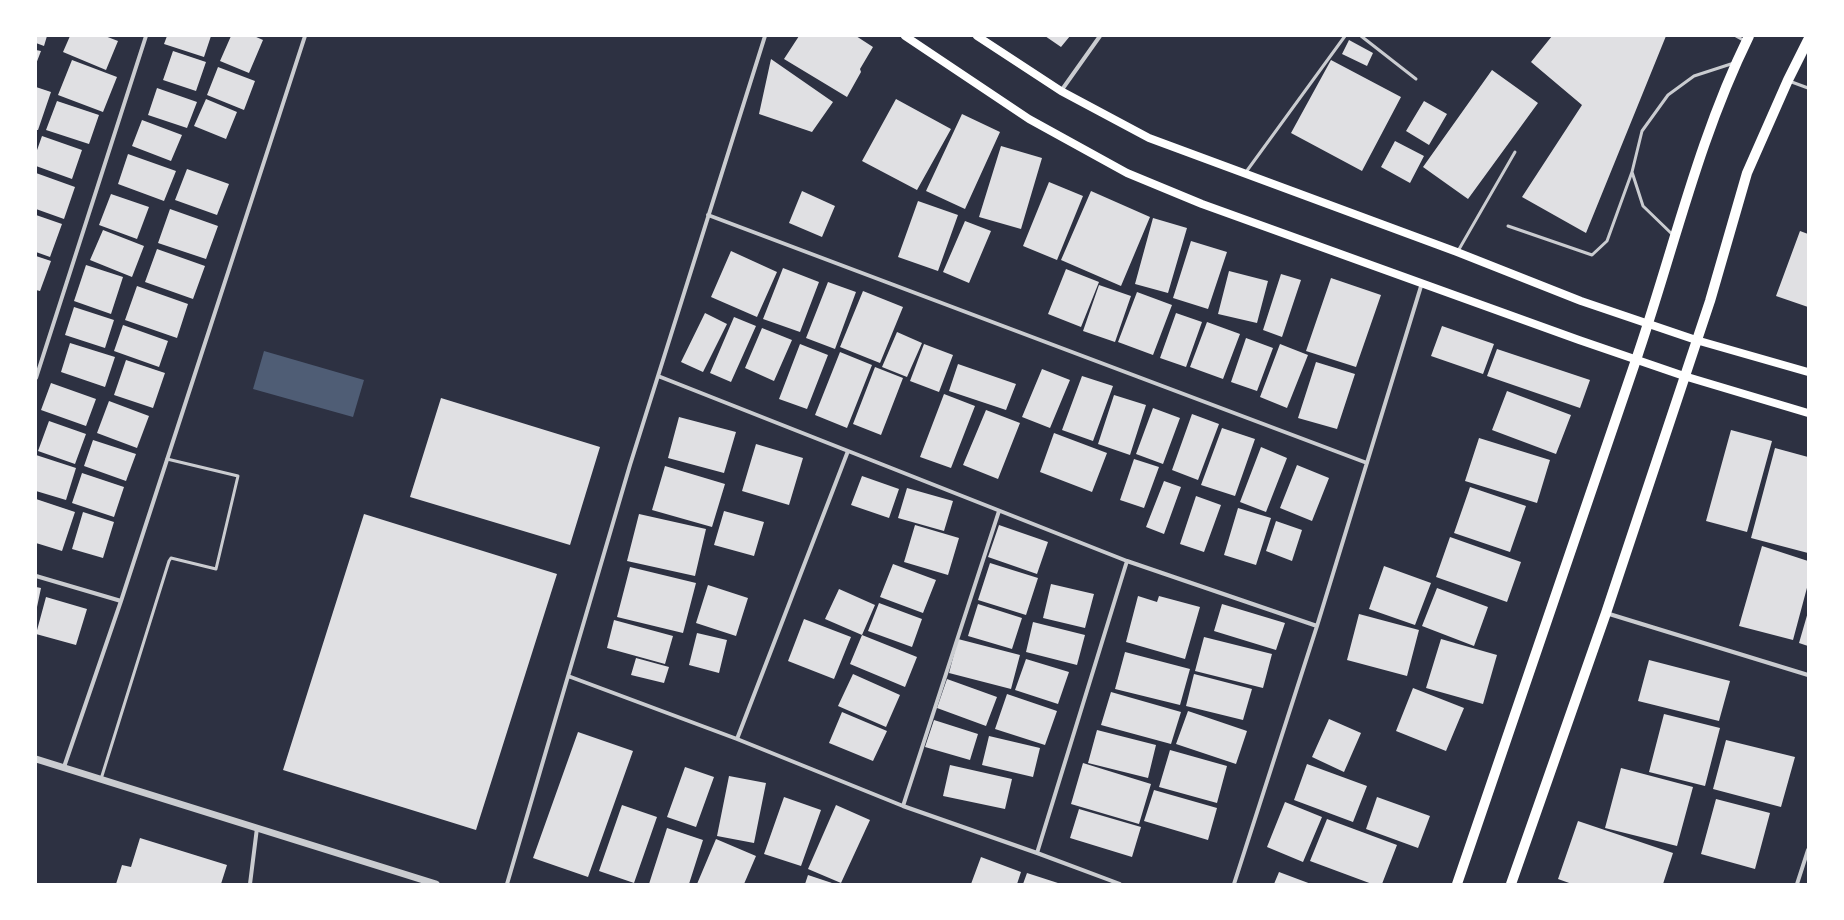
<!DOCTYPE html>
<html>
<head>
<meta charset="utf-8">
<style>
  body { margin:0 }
  #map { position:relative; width:1844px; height:920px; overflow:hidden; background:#2d3142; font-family:"Fira Sans",sans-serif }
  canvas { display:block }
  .frame { position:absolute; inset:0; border:37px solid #fff; pointer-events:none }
</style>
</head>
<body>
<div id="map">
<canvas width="1844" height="920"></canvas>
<div class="frame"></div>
</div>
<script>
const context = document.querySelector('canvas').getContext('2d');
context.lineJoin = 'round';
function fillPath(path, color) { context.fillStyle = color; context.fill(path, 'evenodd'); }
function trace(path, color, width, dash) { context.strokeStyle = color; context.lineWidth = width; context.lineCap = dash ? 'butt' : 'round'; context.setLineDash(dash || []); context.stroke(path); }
const water = new Path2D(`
  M264,351L364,380L353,417L253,389Z`);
const building = new Path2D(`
  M36,36H47L44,46L36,43Z
  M70,36H105L118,41L106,70L63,52Z
  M167,36H211L204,57L164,44Z
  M231,36H254L263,40L249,73L220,61Z
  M799,36H856L873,47L860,69L861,72L847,97L784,59Z
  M1045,36H1070L1061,47Z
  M1552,36H1666L1586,233L1522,197L1582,105L1531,62Z
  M1349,40L1373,53L1367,66L1342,54Z
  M36,50L41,51L36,64Z
  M173,51L206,62L196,91L163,80Z
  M771,59L833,102L812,132L759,114Z
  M72,60L117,77L103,112L58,95Z
  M1331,60L1401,97L1362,171L1291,133Z
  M218,67L255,81L244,110L207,95Z
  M1492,70L1538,103L1468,199L1423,167Z
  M36,87L51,92L38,130H36Z
  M157,88L197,102L187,128L148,115Z
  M206,99L237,112L226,139L194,126Z
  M896,99L951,129L917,190L862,161Z
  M57,101L99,115L89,144L46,130Z
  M1424,101L1447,114L1429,145L1406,131Z
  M962,114L1000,132L965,209L926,191Z
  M142,120L182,135L171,161L132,146Z
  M42,136L82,150L72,179L36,166V153Z
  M1395,141L1424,156L1410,183L1381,167Z
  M1001,146L1042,158L1021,229L979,217Z
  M128,154L176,171L164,201L118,184Z
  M187,169L229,184L217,215L175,200Z
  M36,173L75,187L64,219L36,209Z
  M1049,182L1083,196L1057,260L1023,246Z
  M802,191L835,206L822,237L789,223Z
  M1091,191L1150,217L1121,286L1061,260Z
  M111,194L149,207L137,239L99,225Z
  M918,201L958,215L938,271L898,257Z
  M170,209L218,226L206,259L158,243Z
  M36,215L62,224L50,257L36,252Z
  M1153,218L1187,228L1168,293L1135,284Z
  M965,221L991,231L969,283L943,272Z
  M103,230L144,246L132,277L90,260Z
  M1800,231L1808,234V307L1776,296Z
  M1191,241L1227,252L1208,309L1173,298Z
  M157,249L205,266L193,299L145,282Z
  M731,251L777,272L757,317L711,297Z
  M36,256L51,261L40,291L36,290Z
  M86,265L123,277L111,314L74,301Z
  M783,268L819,282L800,332L763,319Z
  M1066,269L1099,282L1081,327L1048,314Z
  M1229,271L1268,281L1257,323L1218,314Z
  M1281,274L1301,280L1282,337L1263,330Z
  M1331,278L1381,295L1356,367L1306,351Z
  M828,282L856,292L835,349L806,338Z
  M1099,285L1131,296L1115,342L1083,331Z
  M137,286L188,304L177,338L125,320Z
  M863,291L903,307L880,363L840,347Z
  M1137,292L1172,305L1153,355L1118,342Z
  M74,307L114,320L105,348L65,335Z
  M705,313L727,324L703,372L681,362Z
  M1176,313L1202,322L1186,367L1160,358Z
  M734,317L756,326L731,382L710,373Z
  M1207,322L1240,334L1223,379L1190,367Z
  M123,325L168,341L159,367L114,351Z
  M1442,326L1494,344L1483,374L1431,356Z
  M762,328L792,340L774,381L745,368Z
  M897,332L922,343L907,377L882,367Z
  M1246,338L1273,348L1257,391L1231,382Z
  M70,343L115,357L105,387L61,372Z
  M800,344L828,355L807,409L779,399Z
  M924,344L953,355L939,392L910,381Z
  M1280,344L1308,355L1287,408L1260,397Z
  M1497,349L1590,380L1580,408L1487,376Z
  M840,352L872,365L847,428L815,415Z
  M126,360L165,373L153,408L114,395Z
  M1316,362L1355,374L1337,429L1298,418Z
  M958,364L1016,384L1006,410L949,391Z
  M875,367L903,378L881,435L853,424Z
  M1042,369L1070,380L1050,428L1022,417Z
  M1082,376L1113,386L1093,441L1062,430Z
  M51,383L96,399L86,426L41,410Z
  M1507,391L1571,415L1556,454L1492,430Z
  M944,394L975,406L951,468L920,457Z
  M1114,395L1146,405L1130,455L1098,444Z
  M441,398L600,447L570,545L410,497Z
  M109,401L149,416L137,448L97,433Z
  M1153,408L1180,418L1163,464L1136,454Z
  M986,410L1020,423L998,479L963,465Z
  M1192,414L1219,424L1198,480L1172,470Z
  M679,417L736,432L724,473L668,458Z
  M49,421L86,434L75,464L38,451Z
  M1222,428L1255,439L1235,496L1201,485Z
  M1731,430L1772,441L1747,532L1706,521Z
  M1054,433L1107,453L1092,492L1040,472Z
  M1479,438L1550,460L1537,503L1465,481Z
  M93,440L136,454L126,481L84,466Z
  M756,444L803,458L789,505L742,491Z
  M1261,447L1287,458L1266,512L1240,502Z
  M1775,448L1808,457V553L1751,538Z
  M36,455L76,468L66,500L36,491Z
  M1134,459L1159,467L1144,508L1120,500Z
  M1297,465L1329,478L1312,521L1280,508Z
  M665,466L725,484L712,527L652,510Z
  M82,473L124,487L114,517L72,503Z
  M862,476L899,489L889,518L851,505Z
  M1164,481L1181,487L1164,534L1146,527Z
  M1470,487L1526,506L1510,552L1454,533Z
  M907,488L953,501L944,531L898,518Z
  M1196,496L1221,505L1204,552L1180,544Z
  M36,499L75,512L62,551L36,543Z
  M1238,508L1271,518L1256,565L1224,555Z
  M724,511L764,522L754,556L714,545Z
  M83,512L114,522L103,558L72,549Z
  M364,514L557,574L476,830L283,770Z
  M639,514L706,529L695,576L627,561Z
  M1276,521L1302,530L1292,561L1266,551Z
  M915,525L959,538L948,575L904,562Z
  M999,525L1048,542L1037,574L988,557Z
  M1450,537L1521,562L1507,602L1436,577Z
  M1762,546L1808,561V584L1793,640L1739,626Z
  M990,563L1038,578L1026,615L978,600Z
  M893,564L936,580L923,613L880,597Z
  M1384,566L1431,583L1415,625L1369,609Z
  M630,567L696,583L683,633L617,617Z
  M1051,584L1094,594L1085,628L1043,618Z
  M708,585L748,598L736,636L696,623Z
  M36,587L41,588L37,607H36Z
  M1437,588L1488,607L1474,646L1422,626Z
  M839,589L875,605L862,635L825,619Z
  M1138,596L1157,602L1159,596L1200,607L1185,659L1126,642Z
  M46,597L87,609L76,645L36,634Z
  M879,603L922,619L912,647L868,631Z
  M978,604L1022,618L1012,649L968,636Z
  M1222,604L1285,623L1276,650L1214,631Z
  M1808,612V646L1799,643Z
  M1359,614L1419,630L1407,676L1347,660Z
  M804,619L851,637L834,679L788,661Z
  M614,620L673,636L665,664L607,648Z
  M1033,622L1085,635L1077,665L1026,652Z
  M697,633L727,640L719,673L689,665Z
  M862,635L917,657L905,687L850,664Z
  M1204,637L1272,654L1263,688L1195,671Z
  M958,639L1020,655L1011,689L949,673Z
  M1441,639L1497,655L1483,704L1426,688Z
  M1125,652L1190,669L1180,705L1115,689Z
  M636,658L669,667L664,683L631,675Z
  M1026,659L1069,672L1058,704L1015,690Z
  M1649,660L1730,681L1719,721L1638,701Z
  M853,674L900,695L886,727L838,706Z
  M1194,674L1252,689L1243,720L1186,706Z
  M947,679L997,697L986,726L937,708Z
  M1413,688L1464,708L1446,751L1396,731Z
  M1111,692L1181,712L1171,744L1101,725Z
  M1007,694L1057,711L1045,745L995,729Z
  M1188,711L1247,731L1236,764L1176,744Z
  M842,712L887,731L873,761L829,743Z
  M1664,714L1720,728L1705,786L1649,772Z
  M1329,719L1361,733L1344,772L1312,757Z
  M934,720L978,734L970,760L925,747Z
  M1097,730L1156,745L1148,778L1088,763Z
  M578,732L633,751L588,877L533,858Z
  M989,736L1040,748L1033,777L982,765Z
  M1726,740L1795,757L1781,807L1713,789Z
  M1170,750L1227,766L1217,803L1159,787Z
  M1083,763L1151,784L1139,824L1071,804Z
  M1307,764L1367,786L1353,822L1294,800Z
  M950,765L1012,779L1005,809L943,796Z
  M685,767L714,777L696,827L667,817Z
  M1621,768L1693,787L1677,846L1605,828Z
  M729,776L766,783L754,843L717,836Z
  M1154,790L1217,808L1208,840L1144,821Z
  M784,797L821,810L801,866L764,854Z
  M1377,797L1430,816L1418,848L1366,829Z
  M1716,799L1770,813L1755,869L1701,854Z
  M1285,802L1322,817L1303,862L1267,847Z
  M622,805L657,817L634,883L599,871Z
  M836,805L870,820L841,883L808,869Z
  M1079,809L1141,827L1132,857L1070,838Z
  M1327,819L1397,845L1382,884H1372L1310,861Z
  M1578,821L1673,853L1663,884H1572L1558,879Z
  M667,828L703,840L689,884H649Z
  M140,838L227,865L221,884H116L122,865L131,867Z
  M716,839L756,856L744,884H697Z
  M981,857L1021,872L1017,884H971Z
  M1279,872L1311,884H1274Z
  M1027,873L1061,884H1023Z
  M808,875L835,884H805Z`);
const service = new Path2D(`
  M1361,36L1416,79
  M1736,36L1745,41
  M1789,81L1808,88
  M1246,172L1345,36
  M1508,226L1592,255L1607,241L1632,172
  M1673,235L1643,206L1632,172L1642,131L1668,95L1694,76L1734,63
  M1458,251L1515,152
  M101,779L169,561L171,558L216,569L238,476L167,459`);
const minor = new Path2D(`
  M1061,91L1100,36
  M708,215L1367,463
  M658,376L1127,561L1317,626
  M36,378L146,36
  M36,576L121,601
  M1606,613L1808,675
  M568,676L737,739L903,806L1037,853L1120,884
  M737,739L848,451
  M64,767L121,601L305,36
  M903,806L999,511
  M1037,853L1127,561
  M250,884L257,828
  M507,884L630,465L765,36
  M1234,884L1317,626L1422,283
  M1797,884L1808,850`);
const tertiary = new Path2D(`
  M36,759L436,884`);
const secondary = new Path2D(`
  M905,36L1029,119L1127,173L1202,204L1579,340L1684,376L1808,413
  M977,36L1061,91L1149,138L1457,252L1581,301L1696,340L1808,372`);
const primary = new Path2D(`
  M1457,884C1518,706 1580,529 1639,351C1675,244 1699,138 1749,36
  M1511,884L1606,613L1710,301L1747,173L1788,80L1808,40`);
fillPath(water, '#4f5d75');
fillPath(building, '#e0e0e3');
trace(service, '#caccd0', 3);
trace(minor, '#caccd0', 4);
trace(tertiary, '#caccd0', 7);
trace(secondary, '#fff', 8);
trace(primary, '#fff', 10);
</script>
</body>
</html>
